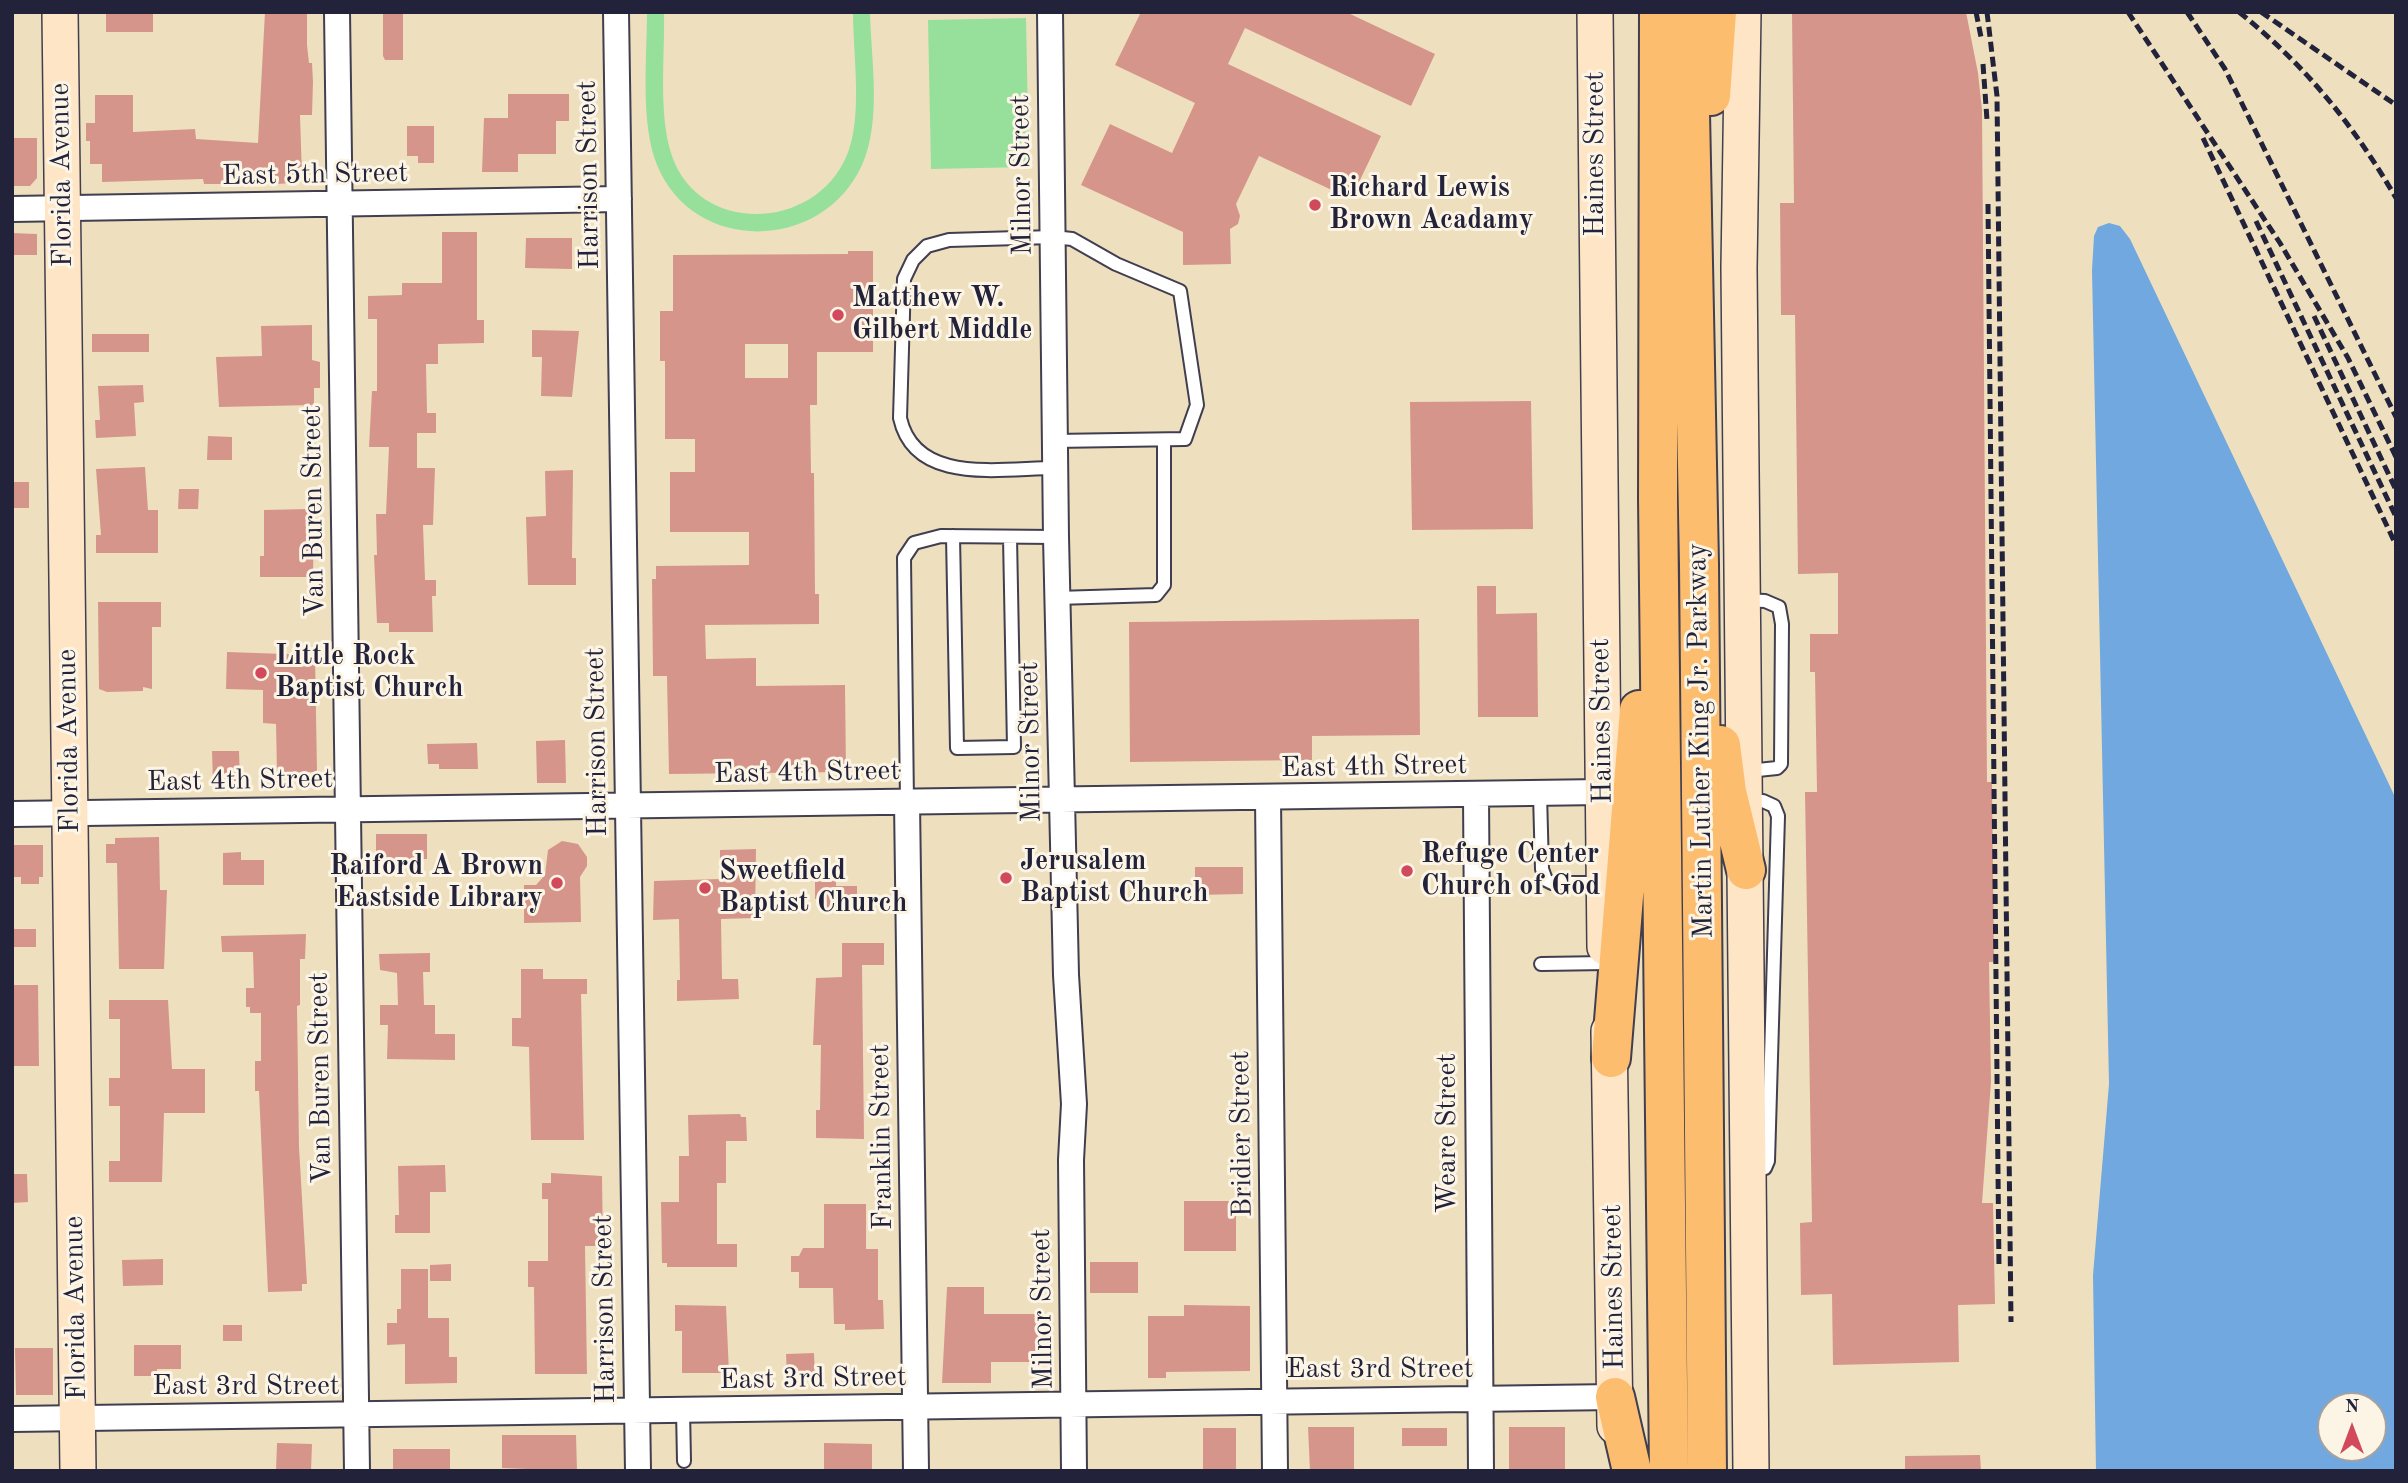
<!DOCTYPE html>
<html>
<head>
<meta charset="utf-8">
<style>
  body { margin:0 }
  #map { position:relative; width:2408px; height:1483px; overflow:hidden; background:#eee0be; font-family:"Old Standard TT",serif }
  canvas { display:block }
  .frame { position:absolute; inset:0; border:14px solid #22223b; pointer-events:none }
  .north { position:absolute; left:2317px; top:1392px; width:70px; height:70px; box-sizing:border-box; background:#fcf5e5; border:2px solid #a5a1a1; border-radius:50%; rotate:0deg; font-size:19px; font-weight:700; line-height:28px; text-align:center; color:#22223b }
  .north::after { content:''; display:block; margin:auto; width:24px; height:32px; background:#d1495b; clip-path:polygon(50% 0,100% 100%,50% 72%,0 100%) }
</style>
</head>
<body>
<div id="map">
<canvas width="2408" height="1483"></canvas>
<div class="frame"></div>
<div class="north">N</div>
</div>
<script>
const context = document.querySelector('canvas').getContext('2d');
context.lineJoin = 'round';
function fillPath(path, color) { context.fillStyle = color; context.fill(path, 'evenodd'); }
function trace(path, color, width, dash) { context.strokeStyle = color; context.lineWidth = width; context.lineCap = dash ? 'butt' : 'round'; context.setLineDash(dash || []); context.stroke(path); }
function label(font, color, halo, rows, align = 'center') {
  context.font = font + ' "Old Standard TT",serif'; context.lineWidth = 6; context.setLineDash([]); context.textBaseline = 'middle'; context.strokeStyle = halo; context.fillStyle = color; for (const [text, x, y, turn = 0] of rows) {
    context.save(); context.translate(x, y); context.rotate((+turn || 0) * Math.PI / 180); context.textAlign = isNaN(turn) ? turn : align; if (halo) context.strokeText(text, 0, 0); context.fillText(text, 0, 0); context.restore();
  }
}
const green = new Path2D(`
  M647,12H664C665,56 658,115 672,156C699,235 815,232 847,155C863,116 853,55 853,12H870C871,60 882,120 862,165C822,253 693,254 657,165C640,123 647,58 647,12Z
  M1026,18L1029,167L931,169L928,20Z`);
const water = new Path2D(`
  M2109,223L2120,226L2130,239L2396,799V1471H2096L2093,1275L2109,1084L2092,270L2094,236L2098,227ZM2331,1406H2373V1448H2331Z`);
const building = new Path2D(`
  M106,12H153V32H106Z
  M265,12H307V45L309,63H312L313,82L312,115H300L302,176L290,177L291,183L277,184H204L203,179L102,182V164H90V141H86V123H95V95H133V132L195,129L196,139L258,143Z
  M383,12H403V60H385L383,56Z
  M1141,12H1346L1435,54L1411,106L1245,28L1228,64L1381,136L1351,199L1259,156L1236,204L1240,216L1238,224L1230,229L1231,264L1183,265V232L1081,185L1110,124L1172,153L1195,103L1115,65Z
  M1792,12H1966L1978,73L1982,110L1987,782H1992L1994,962H1989L1991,1082L1982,1203H1993L1995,1304L1958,1305L1959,1362L1833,1365L1832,1294L1801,1295L1800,1223L1812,1222L1805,792H1817L1815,672H1810V634H1838V573L1798,574L1795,315H1781L1780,203H1794Z
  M508,94H569V121H556V154H518V172H482L484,118H508Z
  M407,126H434V163H418V156H407Z
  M12,138H37V178L30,186H12Z
  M442,232H477V320H484V343L438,344V364H426L427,413H436V433H417V468H435L433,525H423L425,580H436V596H432L433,632H389V623H377L374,555H377L376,514H386L389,447H369L372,391H377V319H368V296L402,295V283H442Z
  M12,233L37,234V255H12Z
  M526,238H572V269L525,268Z
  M848,251H873V352H817V405H810L811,473H814L815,594H819V624L705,625L706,659L756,658V686L845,685L846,772L669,774L667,676H653L652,579H656V566L749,565V532H670V472H695V439H665V361H660V311H673V255L848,254ZM745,344H788V378H745Z
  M312,325V360L320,362V388H314V405L219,407L216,357L262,356L261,326Z
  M532,330L579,331L572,397L541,396L542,357H532Z
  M92,334H149V352H92Z
  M143,385L144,402L134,403L136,436L96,438L95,420H100L98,386Z
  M1531,401L1533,529L1412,530L1410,402Z
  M208,436L232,437V460H207Z
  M145,467L148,510H158V553H96V535H101L96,469Z
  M573,470L572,558H576V585H528L526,517L546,516L545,471Z
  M12,482H29V508H12Z
  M179,489H199L198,509H178Z
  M308,509L314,511L313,577H260V556H264V510Z
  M1477,586H1496V614L1537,613L1538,717H1478Z
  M98,602H161V627H152V689L143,687V691L107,692L99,689Z
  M1419,619L1420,735L1312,736V760L1130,762L1129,622Z
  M227,652L315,655L317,772L277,773L276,724L263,723V690L226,689Z
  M565,740L566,783H537L536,741Z
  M477,743L478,769H439V764H428L427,744Z
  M212,751H239L240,782L213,783Z
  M376,834H427V859H376Z
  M159,837L160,890H167L164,969H119L117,863H106V844H115V838Z
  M562,841L578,844L587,857V866L580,877L581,922L524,923V885H536L545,875L548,850Z
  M12,845H43V877H39V884H21V877H12Z
  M756,849L755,918L721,919L722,979H738L739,999L677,1001V980H680L679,919L653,920L654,881L720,879V850Z
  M241,852V860H264V885H223V853Z
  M1195,867H1243V894L1195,895Z
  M815,878H836V886H857V911H824V899H815Z
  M12,929H36V947H12Z
  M306,934L305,959H300V1005L297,1006L299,1147L307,1284H302V1291L268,1292L259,1091H255V1061H261V1013H250V1007H246V988H254L253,952H222L221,936Z
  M842,943H884V965H862L864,1139L816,1138V1110H820L821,1045H813L816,978L842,977Z
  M430,953V972H423L424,1005H435V1034H455V1060L387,1059L388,1025H380V1005H398L397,973L380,970L379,954Z
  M521,969H543V979H587V994H581L584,1140H531L529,1047L512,1046V1018H521Z
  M12,985H38L39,1066H12Z
  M109,1000H168L172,1069H205V1113H164L162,1182H109V1161H120V1106H109V1078H120V1019H109Z
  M740,1114L741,1117H746L747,1141H726V1183H717V1244H737V1267H667V1263H662L661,1202H679V1156H689L688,1115Z
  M445,1165L446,1192H430V1233H395V1215H399L398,1166Z
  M551,1173L602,1176L603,1246H585L587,1374H535L534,1287H528V1261H548V1199H542V1183H551Z
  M12,1174H27L28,1202L12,1203Z
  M1184,1201H1236V1251H1184Z
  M824,1204H866V1249H878V1300H883L884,1329L845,1330V1324H834L833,1288H799V1272H791V1256H799L803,1248H824Z
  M163,1259V1285L123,1286L122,1260Z
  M1090,1262H1138V1293H1090Z
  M451,1264V1281H430V1265Z
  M401,1269H428V1318H449V1357H457V1383L405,1384V1344L387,1345V1323H397V1309H401Z
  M947,1287H984V1314H1040V1362H991V1383H942Z
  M675,1305L726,1306L729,1373H682V1331H675Z
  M1184,1305L1250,1306V1371L1166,1372V1378H1148V1316H1184Z
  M223,1325H242V1341H223Z
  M134,1345H181V1369H157V1376H134Z
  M15,1348H53V1395H16Z
  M814,1353L815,1376H787L786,1354Z
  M1308,1427H1354V1471H1310Z
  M1509,1427H1565V1471H1509Z
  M1203,1428H1236V1471H1203Z
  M1402,1428H1447V1446H1402Z
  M502,1435H576L577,1471L502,1468Z
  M277,1443L312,1444L311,1471H276Z
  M824,1443L872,1444V1471H824Z
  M393,1449H450V1471H393Z
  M1980,1455L1981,1471H1905V1456Z`);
const lane = new Path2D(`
  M1054,441L1185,439L1197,405L1180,291L1116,264L1072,239L1053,237L949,240L927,246L913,260L904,279L900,418C915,486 1002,468 1055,468
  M953,536L957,748L1014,747L1010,537
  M1057,598L1156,595L1164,585V440
  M1743,600L1765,601L1779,607L1782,624L1781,764L1777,768L1748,771
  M1540,794L1542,869L1546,880L1552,883H1601
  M907,802L904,558L914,543L941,536L1056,537
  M1745,802L1763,801L1774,806L1778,816L1768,1161L1765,1168L1753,1170
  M1541,964L1606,963
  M683,1410L684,1461`);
const street = new Path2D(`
  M337,12L357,1471
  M616,12L638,1471
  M1050,12L1056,537L1066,975L1074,1104L1071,1160L1074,1471
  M12,209L619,199
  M1476,796L1481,1471
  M1268,798L1275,1471
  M907,802L916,1471
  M12,814L1602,792
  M12,1419L1615,1397`);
const secondary = new Path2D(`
  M60,12L78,1471
  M1595,12L1605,947
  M1743,12L1739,268L1751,1471
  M1609,1031L1615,1426`);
const highway = new Path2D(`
  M1659,12L1658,498L1669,1471
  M1688,12L1699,564L1707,1471
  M1711,96L1717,12
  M1721,745L1727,792L1746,870
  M1611,1058L1639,710
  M1615,1397L1632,1471`);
const rail = new Path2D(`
  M1976,12L1981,37
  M1987,12L1997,96L2011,1322
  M2128,12L2280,243L2348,358L2396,457
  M2187,12L2225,69L2396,417
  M2239,12C2306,66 2353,124 2396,198
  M2261,12L2396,105
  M1983,64L1987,120
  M2203,138L2396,545
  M1988,204L1999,1268
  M2256,221L2396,517
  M2314,316L2396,490`);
const markers = [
  [1315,205,7,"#d1495b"],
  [838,315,7,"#d1495b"],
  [261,673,7,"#d1495b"],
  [1407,871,7,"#d1495b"],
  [1006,878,7,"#d1495b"],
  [557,883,7,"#d1495b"],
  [705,888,7,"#d1495b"]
];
const streetNames = [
  ["Haines Street",1596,154,-90],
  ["Florida Avenue",62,175,-91],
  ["East 5th Street",315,175,-1],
  ["Harrison Street",589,175,-91],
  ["Milnor Street",1022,175,-91],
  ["Van Buren Street",314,511,-91],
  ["Haines Street",1602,721,-91],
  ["Florida Avenue",69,741,-91],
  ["Martin Luther King Jr. Parkway",1701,741,-91],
  ["Harrison Street",597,742,-91],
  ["Milnor Street",1031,742,-91],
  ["East 4th Street",1374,767,-1],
  ["East 4th Street",807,773,-1],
  ["East 4th Street",240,781,-1],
  ["Van Buren Street",321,1078,-91],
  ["Weare Street",1448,1133,-90],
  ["Bridier Street",1242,1134,-91],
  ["Franklin Street",882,1137,-91],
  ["Haines Street",1614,1287,-91],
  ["Florida Avenue",76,1308,-91],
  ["Harrison Street",605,1309,-91],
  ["Milnor Street",1043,1309,-91],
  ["East 3rd Street",1380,1370],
  ["East 3rd Street",813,1379,-1],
  ["East 3rd Street",246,1387]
];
const poiNames = [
  ["Richard Lewis",1329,189],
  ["Brown Acadamy",1329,221],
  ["Matthew W.",852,299],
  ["Gilbert Middle",852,331],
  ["Little Rock",275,657],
  ["Baptist Church",275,689],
  ["Refuge Center",1421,855],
  ["Church of God",1421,887],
  ["Jerusalem",1020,862],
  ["Baptist Church",1020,894],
  ["Raiford A Brown",543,867,"right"],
  ["Eastside Library",543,899,"right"],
  ["Sweetfield",719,872],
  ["Baptist Church",719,904]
];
fillPath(green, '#96e09b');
fillPath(water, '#70a8df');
fillPath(building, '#d5958b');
trace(lane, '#413e4f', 16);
trace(street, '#413e4f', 28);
trace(secondary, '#413e4f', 38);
trace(highway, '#413e4f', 42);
trace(lane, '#fff', 12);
trace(street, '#fff', 24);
trace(secondary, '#fee5c5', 35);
trace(highway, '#fcbd6f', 38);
trace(rail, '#22223b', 5, [10, 5]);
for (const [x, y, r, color] of markers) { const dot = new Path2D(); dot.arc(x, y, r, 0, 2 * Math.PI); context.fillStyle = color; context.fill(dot); trace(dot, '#fcf5e5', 2.5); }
label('28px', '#22223b', '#fcf5e5', streetNames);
label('bold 28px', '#22223b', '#fcf5e5', poiNames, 'left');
</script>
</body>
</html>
